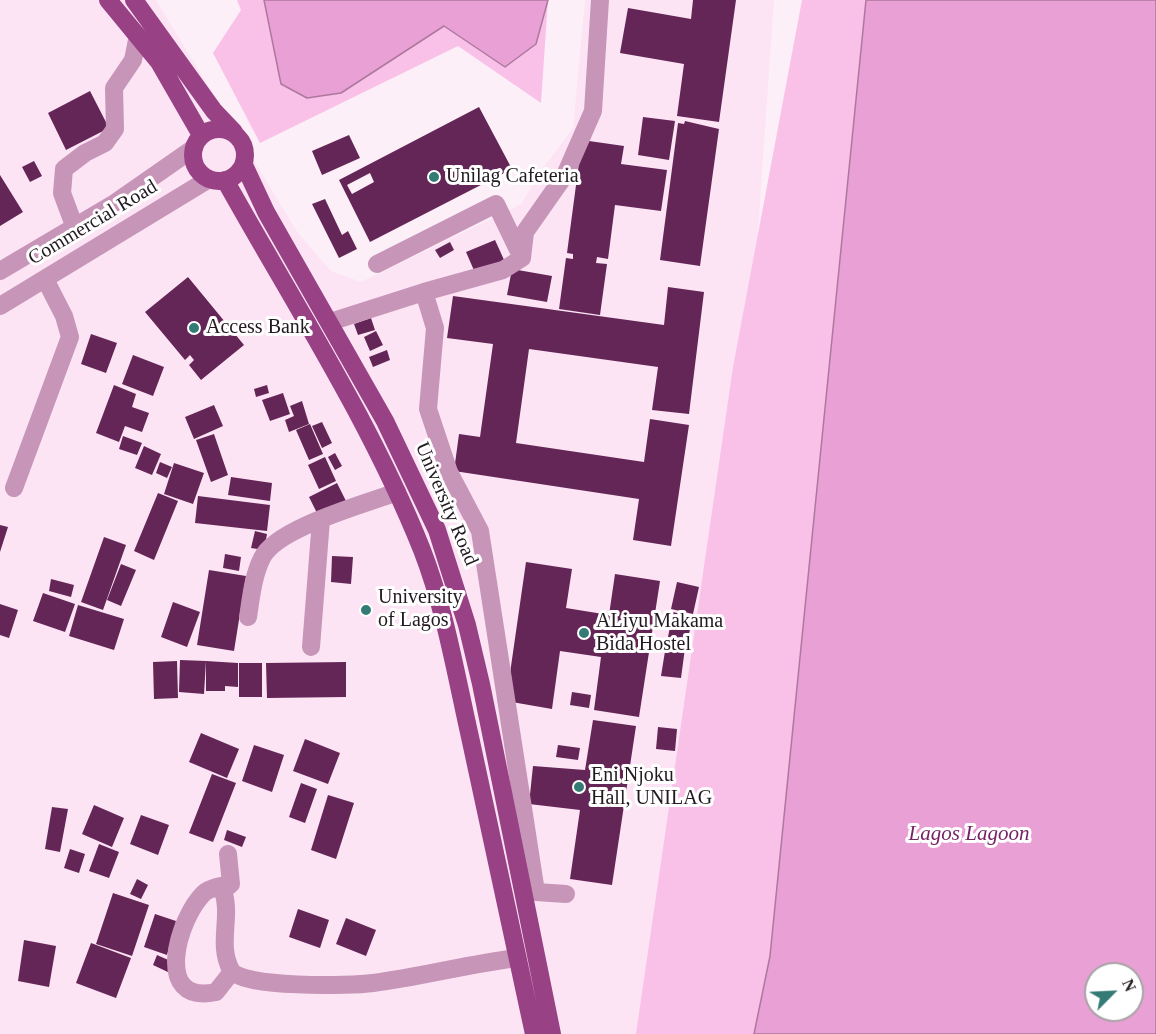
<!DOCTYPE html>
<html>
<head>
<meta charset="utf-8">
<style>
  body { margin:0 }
  #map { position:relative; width:1156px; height:1034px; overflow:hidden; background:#fdeff8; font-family:Georgia,serif }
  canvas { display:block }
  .north { position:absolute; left:1084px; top:962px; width:60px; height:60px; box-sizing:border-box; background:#fff; border:2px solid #a7a3a6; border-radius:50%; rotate:66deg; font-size:16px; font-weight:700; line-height:24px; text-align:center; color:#221a20 }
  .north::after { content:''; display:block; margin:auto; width:21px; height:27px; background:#347b75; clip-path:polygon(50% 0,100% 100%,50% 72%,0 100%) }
</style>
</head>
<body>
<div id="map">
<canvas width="1156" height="1034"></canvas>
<div class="north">N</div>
</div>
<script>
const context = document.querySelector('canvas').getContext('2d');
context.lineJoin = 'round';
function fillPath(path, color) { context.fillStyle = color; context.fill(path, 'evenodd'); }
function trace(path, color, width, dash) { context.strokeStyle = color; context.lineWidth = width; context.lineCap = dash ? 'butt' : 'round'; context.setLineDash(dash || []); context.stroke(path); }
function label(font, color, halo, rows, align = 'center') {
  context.font = font + ' Georgia,serif'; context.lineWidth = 6; context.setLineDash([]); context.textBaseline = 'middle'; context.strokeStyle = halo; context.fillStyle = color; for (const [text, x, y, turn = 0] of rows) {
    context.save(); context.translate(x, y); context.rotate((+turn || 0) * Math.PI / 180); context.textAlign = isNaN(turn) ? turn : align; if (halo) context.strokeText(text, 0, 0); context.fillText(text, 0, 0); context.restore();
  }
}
const built = new Path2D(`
  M0,0H156L298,233L331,271L361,282L521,204L543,168L573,128L585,0H774L709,939L677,1022L633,1034H0Z`);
const green = new Path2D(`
  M237,0H548L541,103L458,46L260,143L213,53L241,10Z
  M802,0H1156V1034H636L733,367ZM1096,974H1132V1010H1096Z`);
const water = new Path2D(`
  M264,0H548L536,44L505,67L444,26L341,93L307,98L281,84Z
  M866,0H1156V1034H754L770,956ZM1096,974H1132V1010H1096Z`);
const building = new Path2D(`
  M693,0H736L719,122L677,116L684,64L620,53L628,8L691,19Z
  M90,91L109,128L66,150L48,113Z
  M479,107L512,169L370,242L339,180ZM370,173L374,182L352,194L347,185Z
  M643,117L675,121L669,160L638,155Z
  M685,121L719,129L700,266L660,260L678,123L684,124Z
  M349,135L360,158L322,175L312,151Z
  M582,140L624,146L621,164L667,170L661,211L615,205L608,259L597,257L596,263L607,264L600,315L559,309L566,258L573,259V254L567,253Z
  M34,161L42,176L30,182L22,167Z
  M0,175L23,212L0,226Z
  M325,199L342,235L348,231L357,249L339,258L312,204Z
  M495,240L505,262L476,275L466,252Z
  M450,242L454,250L440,258L435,250Z
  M512,269L552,276L547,302L507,295Z
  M188,277L244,345L201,380L189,365L194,360L190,355L185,360L145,312Z
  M668,287L704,292L689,414L652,410L658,367L529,349L516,443L644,462L650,419L689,425L671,546L633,540L639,499L454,471L459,434L480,437L493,344L447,338L453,296L664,325Z
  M371,318L375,330L358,335L354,324Z
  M376,331L383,345L370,351L364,337Z
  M91,334L117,343L106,373L81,364Z
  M387,350L390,360L373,367L369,357Z
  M133,355L164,367L153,396L122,384Z
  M114,385L136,394L132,407L149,413L142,432L125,426L119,442L96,433Z
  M267,385L269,393L256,397L254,389Z
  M283,393L290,414L270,421L262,400Z
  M302,401L309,424L289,432L285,420L294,416L290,406Z
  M214,405L223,426L194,439L185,417Z
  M322,422L332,443L322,448L312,426Z
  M310,424L323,454L309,460L296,430Z
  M214,434L228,475L211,482L196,440Z
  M123,436L142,443L137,455L119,449Z
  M144,446L161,454L152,475L135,468Z
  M335,453L342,466L335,470L328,457Z
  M325,457L336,481L319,489L308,465Z
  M160,462L172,467L167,478L156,473Z
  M174,463L204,473L193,504L164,494Z
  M231,477L272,483L270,501L228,495Z
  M337,483L346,501L318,515L309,497Z
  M158,493L178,501L154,560L134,551Z
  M198,496L270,505L267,531L195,523Z
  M0,525L8,527L0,552Z
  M255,531L267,534L264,550L251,548Z
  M104,537L126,545L103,610L81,602Z
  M225,554L241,557L239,571L223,568Z
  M332,556L353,557L351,584L331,582Z
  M526,562L572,569L566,608L609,615L615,574L660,581L639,717L594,710L601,657L560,651L552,709L506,701Z
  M121,564L136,570L121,606L107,600Z
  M209,570L246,576L234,651L197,645Z
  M51,579L74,585L71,597L49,591Z
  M677,582L699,587L693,614L671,609Z
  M43,593L75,604L65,632L33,621Z
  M173,602L200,612L187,647L161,637Z
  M0,604L18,610L9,638L0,635Z
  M78,605L124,619L114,650L69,636Z
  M673,612L693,617L687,642L668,637Z
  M666,645L685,648L681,678L661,676Z
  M180,660L206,661L204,694L179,692Z
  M177,661L178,698L154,699L153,662Z
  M206,661L238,663V687L225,686V691H206Z
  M346,662V697L267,698L266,663Z
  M239,663H262V697H239Z
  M572,692L591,695L589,708L570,705Z
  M593,720L636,726L612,885L570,879L580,810L529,804L533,766L585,770Z
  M658,727L677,729L675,751L656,749Z
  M201,733L239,749L227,778L189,762Z
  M305,739L340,753L328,784L293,771Z
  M254,745L284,755L272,792L242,781Z
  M558,745L580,748L578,760L556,757Z
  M212,774L236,783L213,842L189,833Z
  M301,783L317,789L305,823L289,817Z
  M328,795L354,803L336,859L311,850Z
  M94,805L124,818L112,847L82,834Z
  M52,807L68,809L60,852L45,849Z
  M141,815L169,825L158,855L130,844Z
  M227,830L246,837L242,847L224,840Z
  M99,844L119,852L109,878L89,871Z
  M70,849L85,854L79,873L64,868Z
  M137,879L148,885L141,899L130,894Z
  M113,893L149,905L132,956L96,944Z
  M298,909L329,920L320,948L289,937Z
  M155,914L176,921L167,955L144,947Z
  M346,918L376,930L366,956L336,944Z
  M24,940L56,946L49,987L18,981Z
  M91,943L131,958L116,998L76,983Z
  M157,955L175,963L170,973L153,965Z`);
const minor = new Path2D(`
  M75,228L62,193L64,169L85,153L105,143L115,129L114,88L133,60L138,35
  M377,264L496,204L522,258
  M0,271L115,203L194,148
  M424,292L435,328L428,409L449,472L480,531L536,892L566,894
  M0,306L209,179
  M330,322L424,292L503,270L522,258L525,232L565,175L593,111L600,0
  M14,488L70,337L64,316L45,279
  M248,617C251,598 253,576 262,558C276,528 365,504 397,492
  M311,647L321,520
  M228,854L231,884L223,891C232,917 217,944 231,970C240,988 351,986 373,983C421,977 468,964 517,958
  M231,884C222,886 211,887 204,893C178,918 152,1006 216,992L231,973`);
const major = new Path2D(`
  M108,0L159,62L201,135
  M134,0L214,111L234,132
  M193 155a26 26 0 1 1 52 0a26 26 0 1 1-52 0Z
  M244,165L266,212L385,421L437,530L467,625L481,684L552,1034
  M225,180C293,302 370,420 422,550C445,609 456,675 470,737C491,836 512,935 534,1034`);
const markers = [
  [434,177,6,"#347b75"],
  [194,328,6,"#347b75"],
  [366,610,6,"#347b75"],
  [584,633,6,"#347b75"],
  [579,787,6,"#347b75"]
];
const poiNames = [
  ["Unilag Cafeteria",446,177],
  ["Access Bank",206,328],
  ["University",378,598],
  ["of Lagos",378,621],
  ["ALiyu Makama",596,622],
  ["Bida Hostel",596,645],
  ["Eni Njoku",591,776],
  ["Hall, UNILAG",591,799]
];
const streetNames = [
  ["Commercial Road",93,223,-31],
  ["University Road",446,504,67]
];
const waterNames = [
  ["Lagos Lagoon",969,834]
];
fillPath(built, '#fce4f5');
fillPath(green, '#f9c1e8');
fillPath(water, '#e9a0d5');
trace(water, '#ad789f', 1.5);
fillPath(building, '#642656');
trace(minor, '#c795b8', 18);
trace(major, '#994185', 18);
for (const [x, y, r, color] of markers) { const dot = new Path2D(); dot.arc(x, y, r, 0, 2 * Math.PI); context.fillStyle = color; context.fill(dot); trace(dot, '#fff', 2); }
label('20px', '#221a20', '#fff', poiNames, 'left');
label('20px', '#221a20', '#fff', streetNames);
label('italic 21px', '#762365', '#fff', waterNames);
</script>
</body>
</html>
